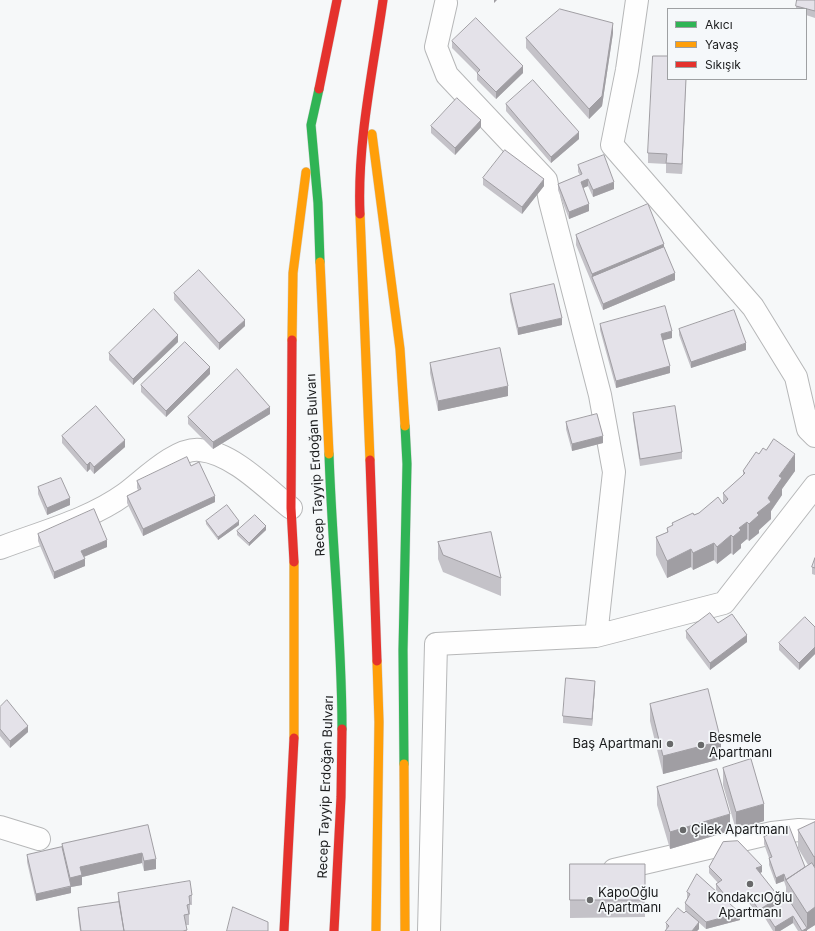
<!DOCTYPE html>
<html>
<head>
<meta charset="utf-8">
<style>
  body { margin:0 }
  #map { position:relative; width:815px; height:931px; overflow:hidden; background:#f6f8f9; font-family:Inter,sans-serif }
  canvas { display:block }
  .legend { position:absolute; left:667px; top:8px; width:140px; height:72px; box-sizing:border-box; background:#f5f8fa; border:1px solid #9ea0a2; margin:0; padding:5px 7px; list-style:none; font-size:12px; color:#1b1c1d }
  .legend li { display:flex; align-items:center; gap:8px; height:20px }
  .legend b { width:20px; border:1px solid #9ea0a2 }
</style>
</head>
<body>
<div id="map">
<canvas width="815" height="931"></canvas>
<ul class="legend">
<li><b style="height:5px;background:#30b455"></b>Akıcı</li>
<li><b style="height:5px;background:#ff9f0a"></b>Yavaş</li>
<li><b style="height:5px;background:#e5322d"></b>Sıkışık</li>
</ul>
</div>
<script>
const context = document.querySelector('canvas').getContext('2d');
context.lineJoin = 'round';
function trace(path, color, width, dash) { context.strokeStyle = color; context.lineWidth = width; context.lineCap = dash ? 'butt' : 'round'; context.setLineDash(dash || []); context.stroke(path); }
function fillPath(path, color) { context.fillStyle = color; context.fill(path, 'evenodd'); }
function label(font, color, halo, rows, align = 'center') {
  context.font = font + ' Inter,sans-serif'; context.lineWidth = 3.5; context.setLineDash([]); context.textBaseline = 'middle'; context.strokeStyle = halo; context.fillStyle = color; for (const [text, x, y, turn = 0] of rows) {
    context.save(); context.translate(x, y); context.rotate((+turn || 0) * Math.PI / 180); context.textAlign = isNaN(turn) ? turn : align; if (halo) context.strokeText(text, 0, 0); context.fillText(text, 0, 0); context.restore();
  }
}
const street = new Path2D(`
  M637,0L627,70L612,145L753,307L796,377L808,429L815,436
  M0,548C42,532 89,520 125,494C144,480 176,447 200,450C233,453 266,488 291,508
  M596,636L724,603L815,486
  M0,827L39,839
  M614,870L772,833L799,830L815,831
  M429,931L436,644L596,636L614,472L600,395L550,201L546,180L447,75L436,47L446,3`);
const fast = new Path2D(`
  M319,89L311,125L318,203L320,262
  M329,454C332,545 342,637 342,729
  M404,764L403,650L407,464L405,426`);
const slow = new Path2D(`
  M372,134L400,349L405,426
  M360,214L370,460
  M320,262L329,454
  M292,340L293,273L306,172
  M294,738V562
  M404,764L405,931
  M376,931L379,722L377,661`);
const jam = new Path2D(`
  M319,89L337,0
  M360,214C357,143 373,70 383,0
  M292,340L291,508L294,562
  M370,460L377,661
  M284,931L294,738
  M334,931L341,797L342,729`);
const wall = new Path2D(`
  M815,0V18L806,15V9H796V6Z
  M613,33L602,106L589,119L526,48V38Z
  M452,41L523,73L496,99L477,80V73L452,48Z
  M686,79L682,174L666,173V164L648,163V153Z
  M506,104L579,139L551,163L506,111Z
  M431,126L481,127L455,155L431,133Z
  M578,165L614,189L593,197L588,186L583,188L589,211L569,219L558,190V184L580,175L578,172Z
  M483,178L544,186L522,214L483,185Z
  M576,235L664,247L675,280L603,310L576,245Z
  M174,293L245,326L219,350L174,300Z
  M510,294L562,325L518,335L510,301Z
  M600,324L672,338L663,340L670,373L616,388L600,330Z
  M679,329L746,350L691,368L679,335Z
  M178,342L133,385L109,360V353Z
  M430,363L508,396L438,411L430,373Z
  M210,374L166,417L141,392V385Z
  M633,413L682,452V459L640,466L633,419Z
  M270,414L213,449L188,424V417Z
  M566,422L603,443L572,451L566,429Z
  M62,436L125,447L94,474L90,469L87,472L62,443Z
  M191,466L215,502L143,536L127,503V496L138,490L137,488V481Z
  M743,471H795L782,489V495L771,511V519L759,530V533L749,541L747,539L741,544V548L733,555L731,553L717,564L714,560L693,570L691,567L667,578L656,555V537L667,532V528L672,526V523L694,515L723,503V493L742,476L743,475Z
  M38,487L70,505L47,515L38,494Z
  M206,521L239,525L218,540L206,524Z
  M266,530L249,546L237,535V531Z
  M38,534L107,547L84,557L85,566L54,579L38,541Z
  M438,542L501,578V596L443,572L438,559Z
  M815,558V575L812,574V567Z
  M718,623L747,642L710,670L686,638V631Z
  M815,627V654L799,670L779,650V643Z
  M595,687L592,726L563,723V716Z
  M650,704L721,759L663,774L650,721Z
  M0,707L28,732L10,748L0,736Z
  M723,768L764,821L736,830L723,785Z
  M657,787L730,831L670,849L657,805Z
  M815,822V925L807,930V929V931H798L793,923L780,931H773L765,918V913L759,917L749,903L726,901L740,920L706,929L685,910V903L687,899V892L719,894L716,891V884L718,883L709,873V867L762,872L760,873L779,902L786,898V887L784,881L776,884L769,865V858L764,844V837L805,867L808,865L798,848V830Z
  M148,825L156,869L144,871L142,863L82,877V885L71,887V893L36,901L27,862V855L62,847V844Z
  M570,864H645V917L570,918Z
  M118,893L192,895V905H190V914L189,915V925H186L187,931H80L78,915V908L118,902Z
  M666,923L699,929L697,931H665L666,930Z`);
const shadedWall = new Path2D(`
  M494,0H497L494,3Z
  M613,23V33L602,106L589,119V109Z
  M523,66V73L496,99V92Z
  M686,79L682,174V164Z
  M481,120V127L455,155V148Z
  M579,132V139L551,163V157Z
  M544,179V186L522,214V207Z
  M588,179V186L581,189V182Z
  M614,182V189L593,197V190Z
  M589,204V211L569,219V212Z
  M664,244V254L592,277V274Z
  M675,273V280L603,310V304Z
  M562,318V325L518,335V328Z
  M245,320V326L219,350V343Z
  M672,331V338L661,341V334Z
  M178,335V342L133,385V379Z
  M746,343V350L691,368V362Z
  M670,366V373L616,388V381Z
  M210,367V374L166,417V411Z
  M508,386V396L438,411V401Z
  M270,407V414L213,449V442Z
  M603,436V443L572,451V444Z
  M125,440V447L94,474V467Z
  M795,454V471L782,489V495L771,511V519L759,530V533L749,541V524L757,513L779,476Z
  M90,462V469L87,472V465Z
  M215,496V502L143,536V529Z
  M70,498V505L47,515V508Z
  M239,521V525L218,540V537Z
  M747,522V539L741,544V548L733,555V537L739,528Z
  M266,526V530L249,546V543Z
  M731,535V553L717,564V547Z
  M107,540V547L81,558V551Z
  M714,543V560L693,570V553Z
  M691,549V567L667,578V561Z
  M85,559V566L54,579V572Z
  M747,635V642L710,670V663Z
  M815,647V654L799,670V663Z
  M595,681V687L592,726V719Z
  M28,726V732L10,748V741Z
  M721,741V759L663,774V756Z
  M764,804V821L736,830V812Z
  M730,814V831L670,849V832Z
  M142,853V863L82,877V885L71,887V893L36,901V894L70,887V878L80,867Z
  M815,856V873L814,874V857Z
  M156,859V869L144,871V861Z
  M762,866V872L756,875V868Z
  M784,874V881L776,884V878Z
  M779,897V904L765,912V913L759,917V910Z
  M815,907V925L807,930V913Z
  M740,913V920L706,929V922Z
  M793,916V923L780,931H775V927Z
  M699,922V929L697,931H692Z
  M807,928V931H802Z`);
const building = new Path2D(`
  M797,0H815V11L796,6Z
  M560,9L613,23L602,96L589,109L526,38Z
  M476,18L523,66L496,92L477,73L480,70L452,41Z
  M653,56H668V79H686L682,164L666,163L667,154L648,153Z
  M533,80L579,132L551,157L506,104Z
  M457,98L481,120L455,148L431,126Z
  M505,150L544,179L522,207L483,178Z
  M604,155L614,182L593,190L588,179L581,182L589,204L569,212L558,184L582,174L578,165Z
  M648,204L664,244L592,274L576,235Z
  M664,247L675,273L603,304L592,277Z
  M199,270L245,320L219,343L174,293Z
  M554,284L562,318L518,328L510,294Z
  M665,306L672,331L661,334L670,366L616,381L600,324Z
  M154,309L178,335L133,379L109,353Z
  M734,310L746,343L691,362L679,329Z
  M185,342L210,367L166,411L141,385Z
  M500,348L508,386L438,401L430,363Z
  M237,369L270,407L213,442L188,417Z
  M96,406L125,440L94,467L90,462L87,465L62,436Z
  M675,406L682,452L640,459L633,413Z
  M597,414L603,436L572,444L566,422Z
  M774,439L795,454L779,476L782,478L768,498L771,502L757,513L759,515L749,524L747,522L739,528L741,530L733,537L731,535L717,547L714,543L693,553L691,549L667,561L656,537L668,532L667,528L673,525L672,523L693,513L694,515L699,513L718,497L723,504L728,499L723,493L742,476L745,473L743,471L756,452L759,454L763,448L766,450Z
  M187,457L191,466L199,462L215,496L143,529L127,496L141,489L137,481Z
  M61,478L70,498L47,508L38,487Z
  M227,505L239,521L218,537L206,521Z
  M94,509L107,540L81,551L85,559L54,572L38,534Z
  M255,515L266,526L249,543L237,531Z
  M491,532L501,578L443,555L438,542Z
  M815,558V568L812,567Z
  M710,613L718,623L732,614L747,635L710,663L686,631Z
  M805,617L815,627V647L799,663L779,643Z
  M566,678L595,681L592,719L563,716Z
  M708,689L721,741L663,756L650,704Z
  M7,700L28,726L10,741L0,729V707Z
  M751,759L764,804L736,812L723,768Z
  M717,769L730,814L670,832L657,787Z
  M815,822V856L814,857L798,830Z
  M148,825L156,859L144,861L142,853L80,867L82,875L70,878L62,844Z
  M789,826L805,867L786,880L784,874L776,878L769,858L772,857L764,837Z
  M738,841L762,866L756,868L779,897L759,910L749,896L724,894L716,884L722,880L709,867L723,842Z
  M62,847L71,886L36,894L27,855Z
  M812,863L815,868V907L807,913L786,880Z
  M570,864H645V900H570Z
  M697,874L740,913L706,922L685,903L690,894L687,892Z
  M190,881L192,895L189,896L190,904L187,905L189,914L184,915L187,930L183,931H124L118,893Z
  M787,897L807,928L802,931L793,916L775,927L765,912Z
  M119,902L124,931H81L78,908Z
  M233,907L268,922V931H227Z
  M678,908L684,913L686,911L699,922L692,931H665L669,926L666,923Z`);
const markers = [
  [670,744,4,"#68696a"],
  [701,745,4,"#68696a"],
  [683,830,4,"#68696a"],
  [750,884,4,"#68696a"],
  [590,900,4,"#68696a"]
];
const streetNames = [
  ["Recep Tayyip Erdoğan Bulvarı",316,465,-93],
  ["Recep Tayyip Erdoğan Bulvarı",326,787,-88]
];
const poiNames = [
  ["Besmele",709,738],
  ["Apartmanı",709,753],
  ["Baş Apartmanı",662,744,"right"],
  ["Çilek Apartmanı",691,830],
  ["KapoOğlu",598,893],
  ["Apartmanı",598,908],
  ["KondakcıOğlu",750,898,"center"],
  ["Apartmanı",750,913,"center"]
];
trace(street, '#b6b7b8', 24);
trace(fast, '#d3d4d4', 10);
trace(slow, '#d3d4d4', 10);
trace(jam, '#d3d4d4', 10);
trace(street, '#fefefe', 22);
trace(fast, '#30b455', 9);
trace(slow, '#ff9f0a', 9);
trace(jam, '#e5322d', 9);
fillPath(wall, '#c4c2c8');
fillPath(shadedWall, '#a09ea3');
fillPath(building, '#e4e2e9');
trace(building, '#a09ea3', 1);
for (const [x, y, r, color] of markers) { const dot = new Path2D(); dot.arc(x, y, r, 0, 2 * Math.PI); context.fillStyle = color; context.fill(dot); trace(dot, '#f5f8fa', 1.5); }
label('13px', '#1b1c1d', '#f5f8fa', streetNames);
label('13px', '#1b1c1d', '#f5f8fa', poiNames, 'left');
</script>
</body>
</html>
